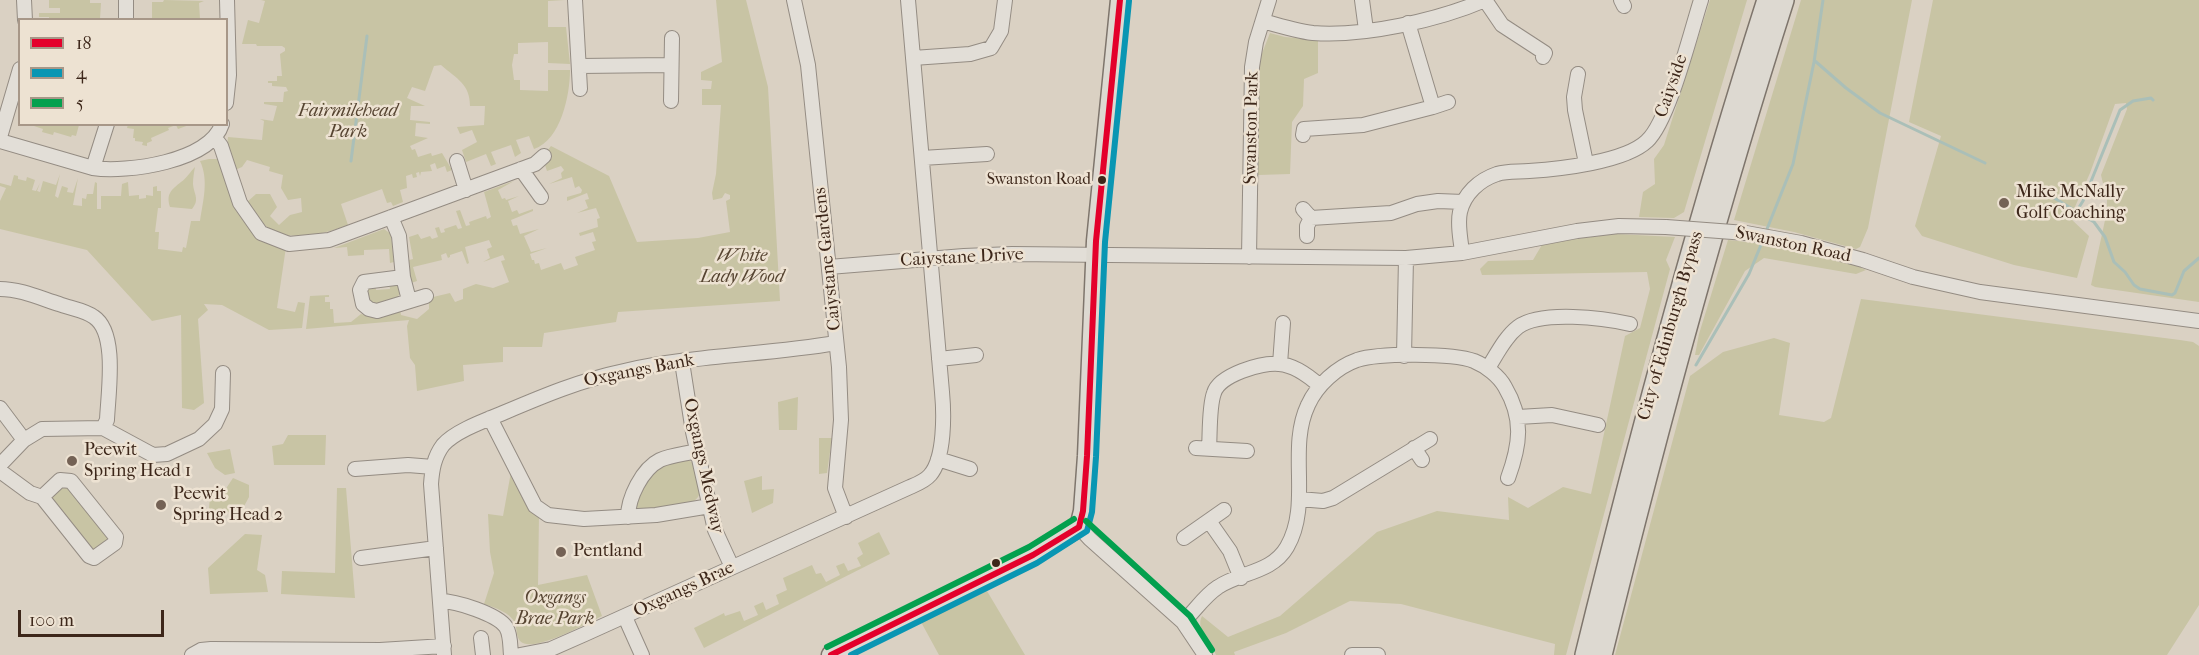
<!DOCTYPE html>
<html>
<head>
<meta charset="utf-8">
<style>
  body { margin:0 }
  #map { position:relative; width:2199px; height:655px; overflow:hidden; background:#dad1c3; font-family:"IM FELL French Canon",serif }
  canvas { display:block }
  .legend { position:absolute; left:18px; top:18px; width:210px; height:108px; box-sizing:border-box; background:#ede2d2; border:2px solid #a79788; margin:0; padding:8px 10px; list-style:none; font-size:18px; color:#3d271a }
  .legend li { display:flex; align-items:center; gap:12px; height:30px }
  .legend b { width:30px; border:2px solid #a79788 }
  .scale { position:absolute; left:18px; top:610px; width:146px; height:27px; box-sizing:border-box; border:3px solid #3d271a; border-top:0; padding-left:8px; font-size:18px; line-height:21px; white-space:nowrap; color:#3d271a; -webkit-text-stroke:4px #ede2d2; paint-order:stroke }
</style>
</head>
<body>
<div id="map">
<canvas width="2199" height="655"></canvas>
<ul class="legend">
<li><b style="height:8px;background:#e4002b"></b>18</li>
<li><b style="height:8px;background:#0996b3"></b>4</li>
<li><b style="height:8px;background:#03a04e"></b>5</li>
</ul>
<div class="scale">100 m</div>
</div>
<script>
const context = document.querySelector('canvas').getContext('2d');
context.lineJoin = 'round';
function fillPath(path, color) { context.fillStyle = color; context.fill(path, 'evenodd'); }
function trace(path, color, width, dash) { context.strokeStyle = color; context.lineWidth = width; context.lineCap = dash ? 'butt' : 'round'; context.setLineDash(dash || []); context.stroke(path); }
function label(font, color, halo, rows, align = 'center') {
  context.font = font + ' "IM FELL French Canon",serif'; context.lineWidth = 5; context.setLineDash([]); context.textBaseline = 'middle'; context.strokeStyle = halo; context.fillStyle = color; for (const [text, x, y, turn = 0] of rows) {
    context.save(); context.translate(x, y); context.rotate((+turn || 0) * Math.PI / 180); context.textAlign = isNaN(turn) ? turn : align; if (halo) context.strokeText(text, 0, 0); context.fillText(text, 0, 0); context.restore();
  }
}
const green = new Path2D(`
  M49,0H90V3H101L100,19L49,20V17H39V13H60V8H49Z
  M164,0L204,1L199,3L200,19H152V2H163Z
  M261,0H565L548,1V27H566L570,64L548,63V42L518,43V54H514L512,65L514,80H520V90L548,91V70H570C570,95 561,140 534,149L529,136L516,140L521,153L515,157L511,145L491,152L496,164L491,166L486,154L466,162L462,150L477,142L472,130L460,134L457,127L484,125L485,106H470C470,84 457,79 441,65L434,66L425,91L412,87L407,98L425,106H411L410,120L430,122V124L416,123L415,136L428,138L410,146L412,150L415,149L418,157L431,153L432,156L442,153L452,170L447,172L445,166L437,169L435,163L430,165L432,171L421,172L420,176L419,172L416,173L417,177L413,178L412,174L406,176L407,188L400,190L403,202L393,206L391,202L387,203L382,189L341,204L348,225C321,235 285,245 261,222C255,217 251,209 246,203L256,194H270L277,207L270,216L279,225L290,215L302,212L301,198L288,200L281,188L283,175L269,171L270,167L247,160L242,167L235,170L227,146L228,137L262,140L264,121L260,119L273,121L277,106L264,104V102H283L284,92L288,91L286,87L272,86V83H268V81H277V76H282L280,54L285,51V48L282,46H257L256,44H242L248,20L259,23L265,1Z
  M716,0H746L768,87L780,301L618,312L616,322L544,333L542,347H503V362L463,365L464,381L417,391L415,365L410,358L407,326L409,320L306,329L310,296L329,295V297H325V302H330V309H333L334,323L351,322L361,314L369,316L400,309L401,315L417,319L429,309V298L450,293L455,302L463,299V289L476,284L493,288L509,282L501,261L505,260L503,255L483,262L490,258L487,249L492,247L489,240L465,247L469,263L467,264L462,251L450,255V257L448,258L446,253L441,255L442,260L413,267L417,281L411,283L409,260L413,259L409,237L418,234L421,239L430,236L432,239L438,237L435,228L439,227L441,233L445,232L444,229L456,225L458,229L462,228L456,211L460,210L466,226L470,225L469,222L486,216L487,219L491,217L484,192L514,181L498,190L502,199L505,198L506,200L519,196L508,201L512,212L517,210L519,214L533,209V211L511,220L513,226L517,225L520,234L539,229L524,236L531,252L547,248L530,254L532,260H534L535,264L539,263L541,270L561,263L564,270L578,265L575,257L595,250L592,242L596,241L593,232L580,236L579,233L598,227L597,219L600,218L596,208L577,213L588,208L585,200L589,199L587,193L567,201V197L581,193L582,190L579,186L575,188L572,177L549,184L562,178L561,173L564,170L561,166L547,171L545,165L552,155L547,151L551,146L609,176L637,242L698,238L730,232L726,201L730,199V195L725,193L722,198L713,200L712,193L716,174L721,105H702V89H711L712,81L701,80V72L722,62Z
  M1710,0H1747L1684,212L1674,218L1639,217L1643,192L1655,184L1654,159L1664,145Z
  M1801,0H1912L1868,228L1860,247L1856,249L1794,232L1734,220Z
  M1933,0H2199V302L2095,287L2091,285L2107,211V200L2101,175L2127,109L2126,103L2115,104L2090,173L2070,218L2089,236L2077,278L2014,265L1922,236L1915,226L1941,136L1909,122Z
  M1270,33L1285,37L1318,40V73L1304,79L1303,106L1292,122L1290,174L1258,175L1259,61Z
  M35,124H79V125L76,136L72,135L71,137L54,132L53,135L42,132L43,129L34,126Z
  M128,124L189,125L178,129L176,125L168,128L169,130L151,138L152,141L147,143V146L142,145L143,142L135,141V138H133L134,129L127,128Z
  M209,159H218L236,211L257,239L286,247L277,308L295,312L298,302L305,303L302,328L269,330L222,305L204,304L208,310L198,319L204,403L194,410L182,408L181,315L152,321L87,250L0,229V201L6,188L0,186V183L11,186L14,175L18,176V179L26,181L27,177L35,180L32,190L36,191L40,183L37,191L40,192L43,181L56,185L60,174L55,196L58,198L62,186L68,188L67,192L73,193L78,178L73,205L82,206V198L86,199L87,194H93L95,182L97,183V209H101V196H121L122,184L128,182L129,196L139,195V199L146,198V195L153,196V187L157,186V191H161V208H158L155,232H159L158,249L182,252L183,247L186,248L191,221H200C203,201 209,180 200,161Z
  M195,167C194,172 193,178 193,184C194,195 200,199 192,209L170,207C166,194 171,190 181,182C186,179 190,172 195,167Z
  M384,229L391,234L394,262L390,263L389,249L364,250V255L348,256L347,247L334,248Z
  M1616,234L1675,237L1666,260L1670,269L1566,655H1554L1555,644L1401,604L1350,601L1286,633L1234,652L1235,655H1216C1211,641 1195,630 1202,616L1228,637L1280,616L1377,532L1437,511L1509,520L1508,497L1528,508L1563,487L1591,494L1625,336L1640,328L1650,289L1647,272L1482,275L1480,269L1488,261L1533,260L1543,243Z
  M1728,240C1768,244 1830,252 1866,270L1856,274L1764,258L1745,271L1699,355H1695L1699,334Z
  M389,282L399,287L400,292L398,297L376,307L364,299L365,291L375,283L376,290L390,289Z
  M1861,299L2180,340L2193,342L2199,346V605L2167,655H1615L1690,376L1723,352L1774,338L1790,343L1779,415L1824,422L1831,418Z
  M798,397L797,430H779L778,402Z
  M288,435H326L325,465H274L272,446L283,444Z
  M819,438H832L827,473L819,474Z
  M230,449L235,473L225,475L215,468L207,453Z
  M687,459L693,463C695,471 700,482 700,491C699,511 652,510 637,510C635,494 647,471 662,464C670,461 679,461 687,459Z
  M511,472L539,514L538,585L587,575L602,616C587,623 533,654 520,641C516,636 517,629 515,623C510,612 495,608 484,604L494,573L490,552L488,514L503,516Z
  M762,476V490L774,489L773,503L752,513L744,481Z
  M233,478L249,485V497L242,510L217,514L209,508L210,496L225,490Z
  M65,484L110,539L93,553L49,496Z
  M337,488H346L355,598L281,594L282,571L335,573Z
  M879,532L890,554L704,648L694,628L724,613L725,616L740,611L744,621L758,615L754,606L763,602L766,610L779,604L776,595L787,590L783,578L812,565L816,574L821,573L826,582L840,575L836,566L844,563L848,571L861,566L857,558L863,554L858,543Z
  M245,534L262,535L257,570L265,575L268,592L210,594L208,568Z
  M987,591L1025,655H939L921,622Z`);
const stream = new Path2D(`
  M1815,61L1846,88L1880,113L1985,163
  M351,161L367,36
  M2041,190L2094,222L2105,237L2114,262L2125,272L2134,285L2140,289L2172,295L2175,293L2184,271L2199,258
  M2076,212L2083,201L2120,110L2133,101L2151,98L2153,100
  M1765,234L1793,164L1814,62L1823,0
  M1696,365L1749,274L1763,240`);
const minor = new Path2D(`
  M24,0L25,20
  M126,0V20
  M575,0L580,89
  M794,0L808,65L839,367L841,420L835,488L846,517
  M1362,0L1366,30
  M1485,0L1502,25L1545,53L1543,57
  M1621,0L1624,6
  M1263,21C1280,26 1296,31 1313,33C1363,37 1439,20 1485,0
  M913,58L970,54L991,48L1001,31L1005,0
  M580,66L670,65
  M1578,74L1574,97L1575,110L1586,163
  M671,101L672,38
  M226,103L229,75L227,0
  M1433,107L1448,102
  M1303,135L1304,129L1363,125L1433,107L1408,23
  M0,137L20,69
  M215,138L221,146L240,203L261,233L289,244L329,240L535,164L544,156
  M0,141L93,168C126,173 210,162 222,124
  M922,158L987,154
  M457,161L466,190
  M93,168L107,124
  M521,169L541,197
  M1303,209L1311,218L1307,226V236
  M391,217L399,236L403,277L409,300
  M1311,218L1391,213L1417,204L1438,201L1463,202
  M1746,233L1801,243L1863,260L1913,277L1980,292L2199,321
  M1462,253C1461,240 1457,225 1460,212C1464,194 1479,180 1497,174C1507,171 1518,172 1529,171C1560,169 1625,162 1647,141C1669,121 1691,31 1701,0
  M1249,257L1252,67L1256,42L1269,0
  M829,267L964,256L1012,254L1406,258L1462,253L1577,231L1619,226L1666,227
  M403,277L364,282L360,290L363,304L369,309L377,311L426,296
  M0,289C20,289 40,298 59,304C69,308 85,310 94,317C118,333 108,394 107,420L103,428
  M1404,356L1406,258
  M939,359L976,355
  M682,362L693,432L715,530L732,567
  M1280,364L1283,323
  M1488,368C1497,354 1505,337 1518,327C1541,310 1604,318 1630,324
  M0,408L24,440
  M1518,417L1552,415L1598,425
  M490,418L535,506L548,515L584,519L656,515L710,506
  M1196,448L1247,451
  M1414,448L1422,460
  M1209,449C1210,434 1209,406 1214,393C1219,375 1262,362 1279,364C1294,365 1310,377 1320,386
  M938,459L970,469
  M0,465L24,440L42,429L103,428L153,455L167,454L199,439L215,424L222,409L223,373
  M355,469L408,465L433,467
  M0,471L30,493L42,497
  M60,480L71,481L116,537L115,543L94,558L89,556L42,497Z
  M1299,499L1323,501L1333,498L1430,439
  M628,517C628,498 642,469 660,460C671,455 685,454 697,451
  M1209,521L1230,551L1241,578
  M1079,527L1090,539L1183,622L1205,655
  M1184,538L1224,510
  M361,558L436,548
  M440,601C456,601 497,614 506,627C511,635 510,646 511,655
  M625,617L642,655
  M1183,622C1195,611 1204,596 1218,587C1240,572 1272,573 1287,547C1312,504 1287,449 1308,405C1317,385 1337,367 1357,360C1379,353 1453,353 1474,361C1486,366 1499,376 1505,387C1524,419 1520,445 1508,478
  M481,638L483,655
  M192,655L201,650L211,649L380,650L444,646
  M444,655L431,484C432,470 434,457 443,445C455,431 486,420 503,413C543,396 581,380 624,371C693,355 766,355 836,343
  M520,655L551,649L585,634L910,487C917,484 925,481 930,475C945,458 944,413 942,392L908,0
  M1352,655H1378`);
const major = new Path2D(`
  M831,655L1033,555L1079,527L1083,511L1087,456L1096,241L1120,0`);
const highway = new Path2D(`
  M1586,655C1640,435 1699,216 1768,0
  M1601,655C1655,435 1714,216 1783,0`);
const minorBridge = new Path2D(`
  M1666,227L1746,233`);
const bus1 = new Path2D(`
  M831,655L1033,555L1079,527L1083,511L1087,456L1096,241L1120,0`);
const bus2 = new Path2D(`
  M851,655L1037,563L1087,531L1092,512L1096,457L1105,242L1129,1`);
const bus3 = new Path2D(`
  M1086,521L1190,616L1212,650
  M827,647L1029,547L1074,519`);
const markers = [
  [1102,180,5,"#3d271a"],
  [2004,203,6,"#746255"],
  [72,461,6,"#746255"],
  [161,505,6,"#746255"],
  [561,552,6,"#746255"],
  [996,563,5,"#3d271a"]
];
const busNames = [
  ["Swanston Road",1091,180]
];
const streetNames = [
  ["Caiyside",1672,86,-71],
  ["Swanston Park",1252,128,-89],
  ["Swanston Road",1793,245,12],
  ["Caiystane Drive",962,258,-3],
  ["Caiystane Gardens",828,259,-96],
  ["City of Edinburgh Bypass",1671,326,-74],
  ["Oxgangs Bank",639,371,-11],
  ["Oxgangs Medway",703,466,78],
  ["Oxgangs Brae",684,590,-25]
];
const parkNames = [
  ["Fairmilehead",348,112],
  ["Park",348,133],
  ["White",742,257],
  ["Lady Wood",742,278],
  ["Oxgangs",555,599],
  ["Brae Park",555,620]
];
const poiNames = [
  ["Mike McNally",2016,193],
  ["Golf Coaching",2016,214],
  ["Peewit",84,451],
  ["Spring Head 1",84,472],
  ["Peewit",173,495],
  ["Spring Head 2",173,516],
  ["Pentland",573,552]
];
fillPath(green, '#c8c4a4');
trace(stream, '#aabfb8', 3);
trace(minor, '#948c83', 16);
trace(major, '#7e756c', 21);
trace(highway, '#7e756c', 24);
trace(minor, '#e2ded7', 14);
trace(major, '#ddd9d1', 18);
trace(highway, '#ddd9d1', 21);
trace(minorBridge, '#948c83', 16, []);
trace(minorBridge, '#e2ded7', 14);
trace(bus1, '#e4002b', 6);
trace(bus2, '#0996b3', 6);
trace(bus3, '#03a04e', 6);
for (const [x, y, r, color] of markers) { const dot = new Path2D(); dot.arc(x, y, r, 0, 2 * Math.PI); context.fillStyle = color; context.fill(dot); trace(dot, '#ede2d2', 2); }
label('16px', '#3d271a', '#ede2d2', busNames, 'right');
label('18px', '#3d271a', '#ede2d2', streetNames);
label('italic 18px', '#564431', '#ede2d2', parkNames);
label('18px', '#3d271a', '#ede2d2', poiNames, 'left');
</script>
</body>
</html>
